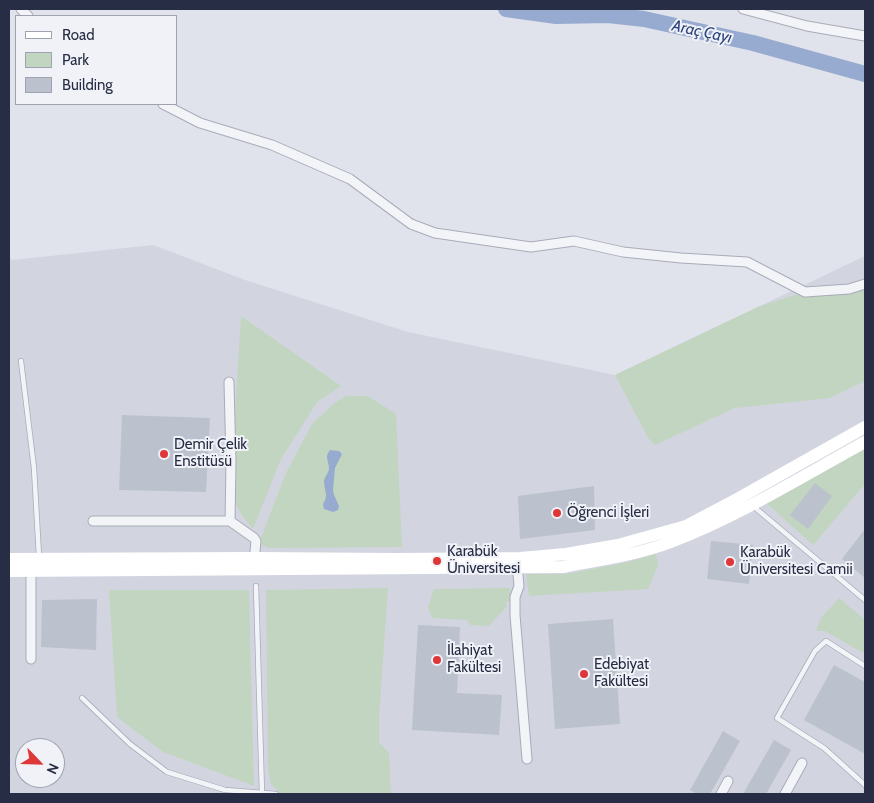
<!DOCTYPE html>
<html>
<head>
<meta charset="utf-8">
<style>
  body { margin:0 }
  #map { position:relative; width:874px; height:803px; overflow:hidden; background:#e0e3eb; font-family:Cabin,sans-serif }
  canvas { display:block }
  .frame { position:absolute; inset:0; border:10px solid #262d44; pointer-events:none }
  .legend { position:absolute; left:15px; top:15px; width:162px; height:90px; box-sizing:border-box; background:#f0f2f8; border:1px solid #9fa3b0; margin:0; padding:6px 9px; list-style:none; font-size:15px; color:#262d44 }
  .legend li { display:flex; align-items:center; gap:10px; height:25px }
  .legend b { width:25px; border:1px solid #9fa3b0 }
  .north { position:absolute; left:15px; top:738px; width:50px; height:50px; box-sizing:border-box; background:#f0f2f8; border:1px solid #9fa3b0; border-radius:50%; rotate:114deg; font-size:14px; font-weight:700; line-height:20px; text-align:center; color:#262d44 }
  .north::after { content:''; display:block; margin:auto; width:18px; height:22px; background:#dd3738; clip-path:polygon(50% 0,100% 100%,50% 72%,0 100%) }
</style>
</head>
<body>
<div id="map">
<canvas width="874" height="803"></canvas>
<div class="frame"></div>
<ul class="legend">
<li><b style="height:6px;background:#fff"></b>Road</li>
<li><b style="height:14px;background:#c2d5c0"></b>Park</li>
<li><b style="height:14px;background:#bcc1ce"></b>Building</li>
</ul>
<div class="north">N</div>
</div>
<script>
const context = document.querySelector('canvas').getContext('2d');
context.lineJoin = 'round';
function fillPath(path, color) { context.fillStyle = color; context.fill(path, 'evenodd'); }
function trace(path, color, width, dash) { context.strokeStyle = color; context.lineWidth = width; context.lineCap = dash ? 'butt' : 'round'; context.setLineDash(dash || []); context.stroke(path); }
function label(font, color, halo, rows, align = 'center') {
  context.font = font + ' Cabin,sans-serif'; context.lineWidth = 4; context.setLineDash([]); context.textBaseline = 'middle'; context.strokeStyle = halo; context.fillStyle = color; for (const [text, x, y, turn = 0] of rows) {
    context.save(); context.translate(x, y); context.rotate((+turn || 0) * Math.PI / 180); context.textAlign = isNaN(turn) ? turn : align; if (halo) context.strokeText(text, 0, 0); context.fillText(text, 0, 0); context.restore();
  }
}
const built = new Path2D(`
  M153,245L245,280L408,332L615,375L865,256V794H9V257L12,260ZM25,748H55V778H25Z`);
const green = new Path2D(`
  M865,284V379L863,382L830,398L735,408L655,445L648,438L615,375L760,306L805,292Z
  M241,316L341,386L317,402L281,459L253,529L243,517L234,501V428Z
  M346,396H368L396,414L402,547L268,548L261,544V538L285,475L312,424L333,404Z
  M865,447V484L813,545L766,503Z
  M656,554L658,566L648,589L529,596L526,574H566L624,563Z
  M388,588L379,718V742L389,753L391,794H281L271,784L268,771L266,590Z
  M510,588L511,601L506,602L507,606L489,626L470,625L467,620L432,618L428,607L434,589Z
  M109,590H249L254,786L163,752L117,717Z
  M839,598L865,620V654L825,631H816L821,618Z`);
const water = new Path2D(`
  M330,450L339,451L342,454L335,468L333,490L334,495L339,506L338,510L333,512L324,509L323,504C329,495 324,490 324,481C325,476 328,474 329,469C329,460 324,458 330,450Z`);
const river = new Path2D(`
  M506,9L556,16L608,15L644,19L753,43L865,74`);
const building = new Path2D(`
  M122,415L210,418L206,492L119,490Z
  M815,483L832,496L808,529L790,515Z
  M594,486L595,530L520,539L518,496Z
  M865,529V578L842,559Z
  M711,541L753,545L749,584L707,579Z
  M97,599L96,650L41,647L42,600Z
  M613,619L620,724L555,729L548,624Z
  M418,625L460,627L457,693L502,695L499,735L412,730Z
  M834,665L865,682V754L804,720Z
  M723,731L740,741L710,794H697L690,790Z
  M774,740L791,750L766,794H743Z`);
const lane = new Path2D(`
  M21,361L34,468L39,556
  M753,506L865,600
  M256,586L262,794
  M865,666L826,641L815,651L777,718L824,748L865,785
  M82,698L130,744L167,772L225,790L276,794`);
const street = new Path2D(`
  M21,9L28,16
  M743,9L807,26L865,36
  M163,104L200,123L272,145L350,179L411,224L435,233L531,247L574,241L623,252L681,258L747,262L805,292L849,289L865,284
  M229,382L231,462L230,521
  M93,521H230L254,538L256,541L254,562
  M517,563L519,586L515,597V615L527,759
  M31,659V571
  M721,794L728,781
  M785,794L802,763`);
const secondary = new Path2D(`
  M9,559L254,558L397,559L520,558L566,554L618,545L686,526L739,498L865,427
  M9,571L563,567C599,560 637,555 671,542C737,517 803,476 865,442`);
const markers = [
  [164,454,5,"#dd3738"],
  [557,513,5,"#dd3738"],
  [437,561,5,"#dd3738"],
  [730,562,5,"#dd3738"],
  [437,660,5,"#dd3738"],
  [584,674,5,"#dd3738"]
];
const poiNames = [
  ["Demir Çelik",174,445],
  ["Enstitüsü",174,462],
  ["Öğrenci İşleri",567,513],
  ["Karabük",447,552],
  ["Üniversitesi",447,569],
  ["Karabük",740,553],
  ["Üniversitesi Camii",740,570],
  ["İlahiyat",447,651],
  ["Fakültesi",447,668],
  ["Edebiyat",594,665],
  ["Fakültesi",594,682]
];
const waterNames = [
  ["Araç Çayı",702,32,12]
];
fillPath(built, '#d2d5e0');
fillPath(green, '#c2d5c0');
fillPath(water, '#97aacf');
trace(river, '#97aacf', 16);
fillPath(building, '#bcc1ce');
trace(lane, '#a8acb9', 6);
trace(street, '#a8acb9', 11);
trace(lane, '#f3f4f8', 4.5);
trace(street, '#f3f4f8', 9);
trace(secondary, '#fff', 12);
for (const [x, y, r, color] of markers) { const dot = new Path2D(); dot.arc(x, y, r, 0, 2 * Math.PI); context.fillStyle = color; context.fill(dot); trace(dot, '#f0f2f8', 2); }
label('15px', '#262d44', '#f0f2f8', poiNames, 'left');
label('italic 16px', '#2c447d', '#f0f2f8', waterNames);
</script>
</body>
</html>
